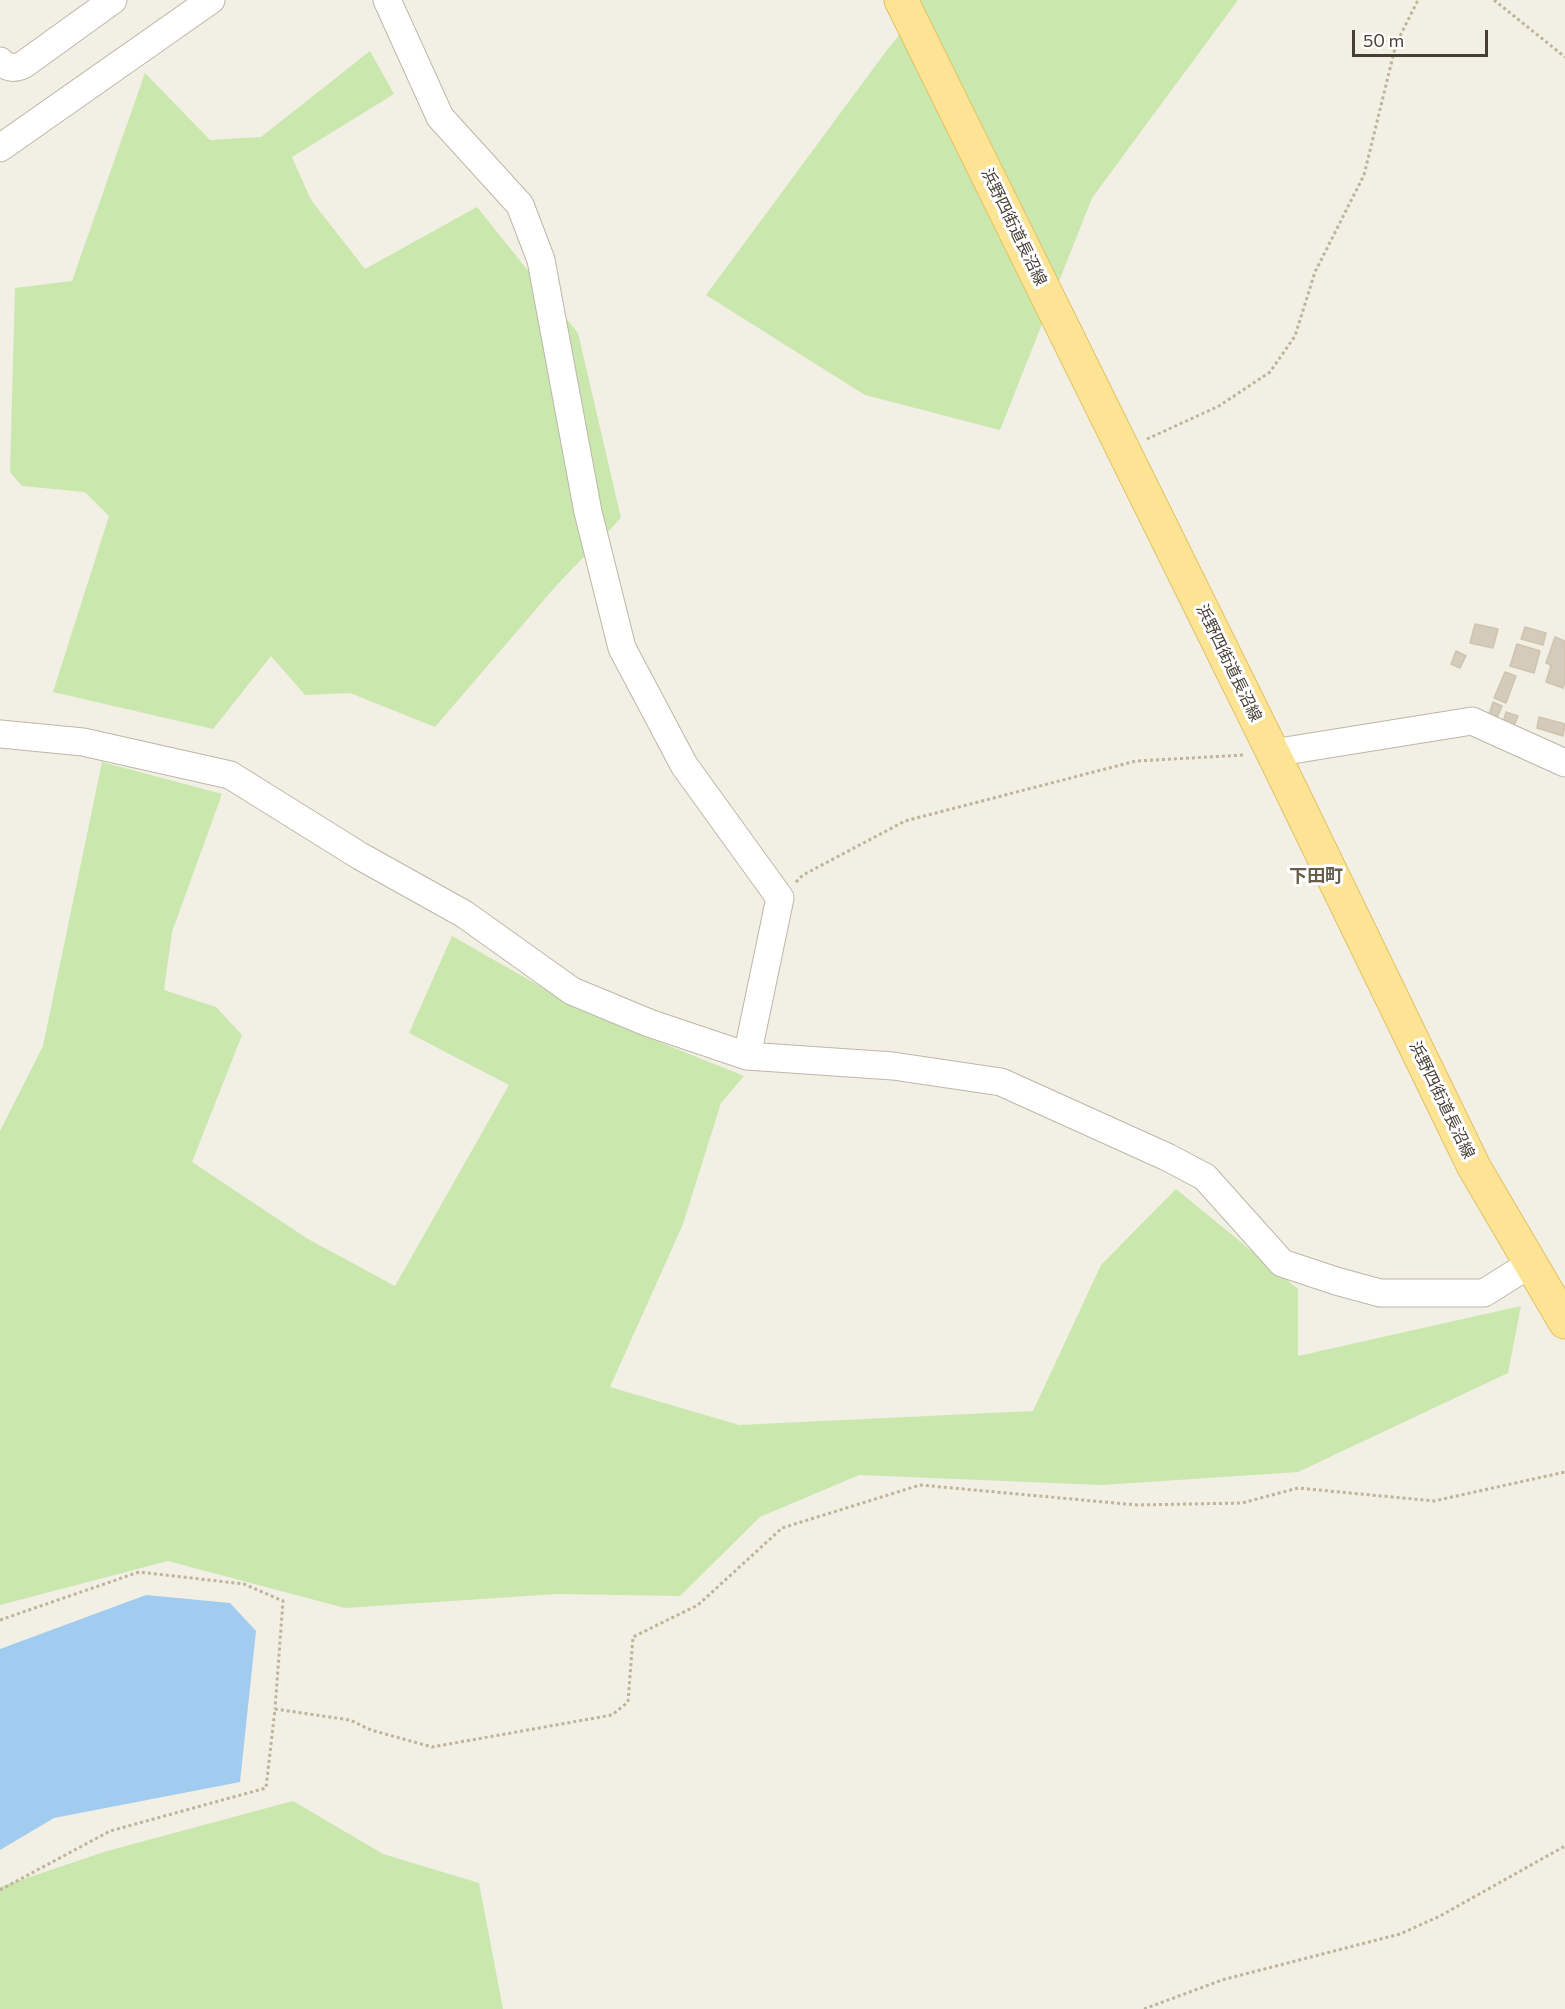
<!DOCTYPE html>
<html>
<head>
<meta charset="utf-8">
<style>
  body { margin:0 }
  #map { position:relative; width:1565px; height:2009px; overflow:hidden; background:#f2efe5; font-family:Commissioner,sans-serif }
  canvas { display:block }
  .scale { position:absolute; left:1352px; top:30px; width:136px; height:27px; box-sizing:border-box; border:3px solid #453f35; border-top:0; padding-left:8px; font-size:18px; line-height:21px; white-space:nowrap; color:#453f35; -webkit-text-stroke:4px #fff; paint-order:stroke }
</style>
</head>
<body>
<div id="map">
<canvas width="1565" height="2009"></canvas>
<div class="scale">50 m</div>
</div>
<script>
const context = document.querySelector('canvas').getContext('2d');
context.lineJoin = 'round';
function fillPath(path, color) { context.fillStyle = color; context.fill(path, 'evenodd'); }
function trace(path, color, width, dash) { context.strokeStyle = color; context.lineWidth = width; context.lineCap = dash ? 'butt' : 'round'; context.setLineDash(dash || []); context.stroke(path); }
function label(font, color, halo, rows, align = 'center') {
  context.font = font + ' Commissioner,"Noto Sans JP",sans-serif'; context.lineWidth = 6; context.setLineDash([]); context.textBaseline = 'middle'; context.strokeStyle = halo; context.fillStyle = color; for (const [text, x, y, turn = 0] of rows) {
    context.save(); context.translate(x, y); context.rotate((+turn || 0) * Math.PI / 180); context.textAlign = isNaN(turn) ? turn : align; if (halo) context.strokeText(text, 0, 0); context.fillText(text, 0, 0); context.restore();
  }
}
const green = new Path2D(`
  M920,0H1238L1092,198L1000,430L865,395L706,295L884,54L922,6Z
  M370,51L394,94L292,157L311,200L365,269L477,207L578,333L621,518L555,587L435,727L350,693L305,695L271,656L213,729L53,692L109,516L85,492L22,486L10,472L15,288L72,281L145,73L210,140L261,137Z
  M102,762L222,794L172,932L164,990L216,1007L242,1035L192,1162L308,1239L395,1286L509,1085L409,1033L452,936L587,1013L744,1076L721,1103L683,1224L610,1387L739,1425L1033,1411L1101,1265L1176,1189L1298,1289V1356L1521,1306L1508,1373L1298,1472L1102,1485L859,1475L760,1517L680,1596L557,1594L345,1608L168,1561L0,1605V1131L43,1046Z
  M293,1801L383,1854L479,1883L503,2009H0V1887L107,1851Z`);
const water = new Path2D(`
  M146,1595L230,1603L256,1631L240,1782L54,1818L0,1850V1649Z`);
const building = new Path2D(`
  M1475,624L1498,629L1493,648L1470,643Z
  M1525,627L1546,633L1543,645L1521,639Z
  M1555,637L1565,641V682L1563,688L1546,682L1551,665L1546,663Z
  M1517,644L1540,651L1534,673L1510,666Z
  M1456,651L1466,656L1460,668L1451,664Z
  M1505,672L1516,676L1506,703L1494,698Z
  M1493,702L1502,706L1497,718L1489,715Z
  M1506,712L1518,716L1514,726L1503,722Z
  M1539,717L1565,724L1563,736L1537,728Z`);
const path = new Path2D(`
  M1494,0L1565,57
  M1147,439L1219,406L1270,372L1295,336L1315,272L1364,175L1396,44L1418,0
  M796,882L803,875L905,821L1136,761L1245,755
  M0,1620L139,1572L244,1584L283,1601L275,1709
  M0,1890L110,1831L266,1788L275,1709L350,1720L371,1730L432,1747L612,1715L628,1702L633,1637L698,1605L782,1528L920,1485L1137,1505L1242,1503L1298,1488L1434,1501L1565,1472
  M1144,2009L1222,1980L1400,1934L1440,1916L1565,1846`);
const minor = new Path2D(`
  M387,0L440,117L520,205L541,260L588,512L622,648L684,765L780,898L747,1056
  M0,61C7,68 14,69 23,65L113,0
  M0,148L211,0
  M0,734L83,742L230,775L360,856L464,914L572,991L649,1023L747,1056L893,1066L1001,1082L1167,1157L1205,1177L1282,1263L1336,1281L1380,1293H1484L1530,1264
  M1273,753L1472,721L1565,763`);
const major = new Path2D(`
  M901,0L1273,753L1474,1167L1565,1322`);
const streetNames = [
  ["浜野四街道長沼線",1014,227,64],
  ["浜野四街道長沼線",1229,663,64],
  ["浜野四街道長沼線",1442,1100,64]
];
const neighbourhoodNames = [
  ["下田町",1316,876]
];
fillPath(green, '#cae7ae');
fillPath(water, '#a1ccef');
fillPath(building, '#d4cbbb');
trace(building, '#cfc4ae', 1.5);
trace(minor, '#beb7a8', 29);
trace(major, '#e2c263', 35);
trace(path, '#bfb499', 3, [3, 3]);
trace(minor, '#fff', 27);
trace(major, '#fde494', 33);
label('16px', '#453f35', '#fff', streetNames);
label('bold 18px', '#675e4c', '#fff', neighbourhoodNames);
</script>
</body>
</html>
